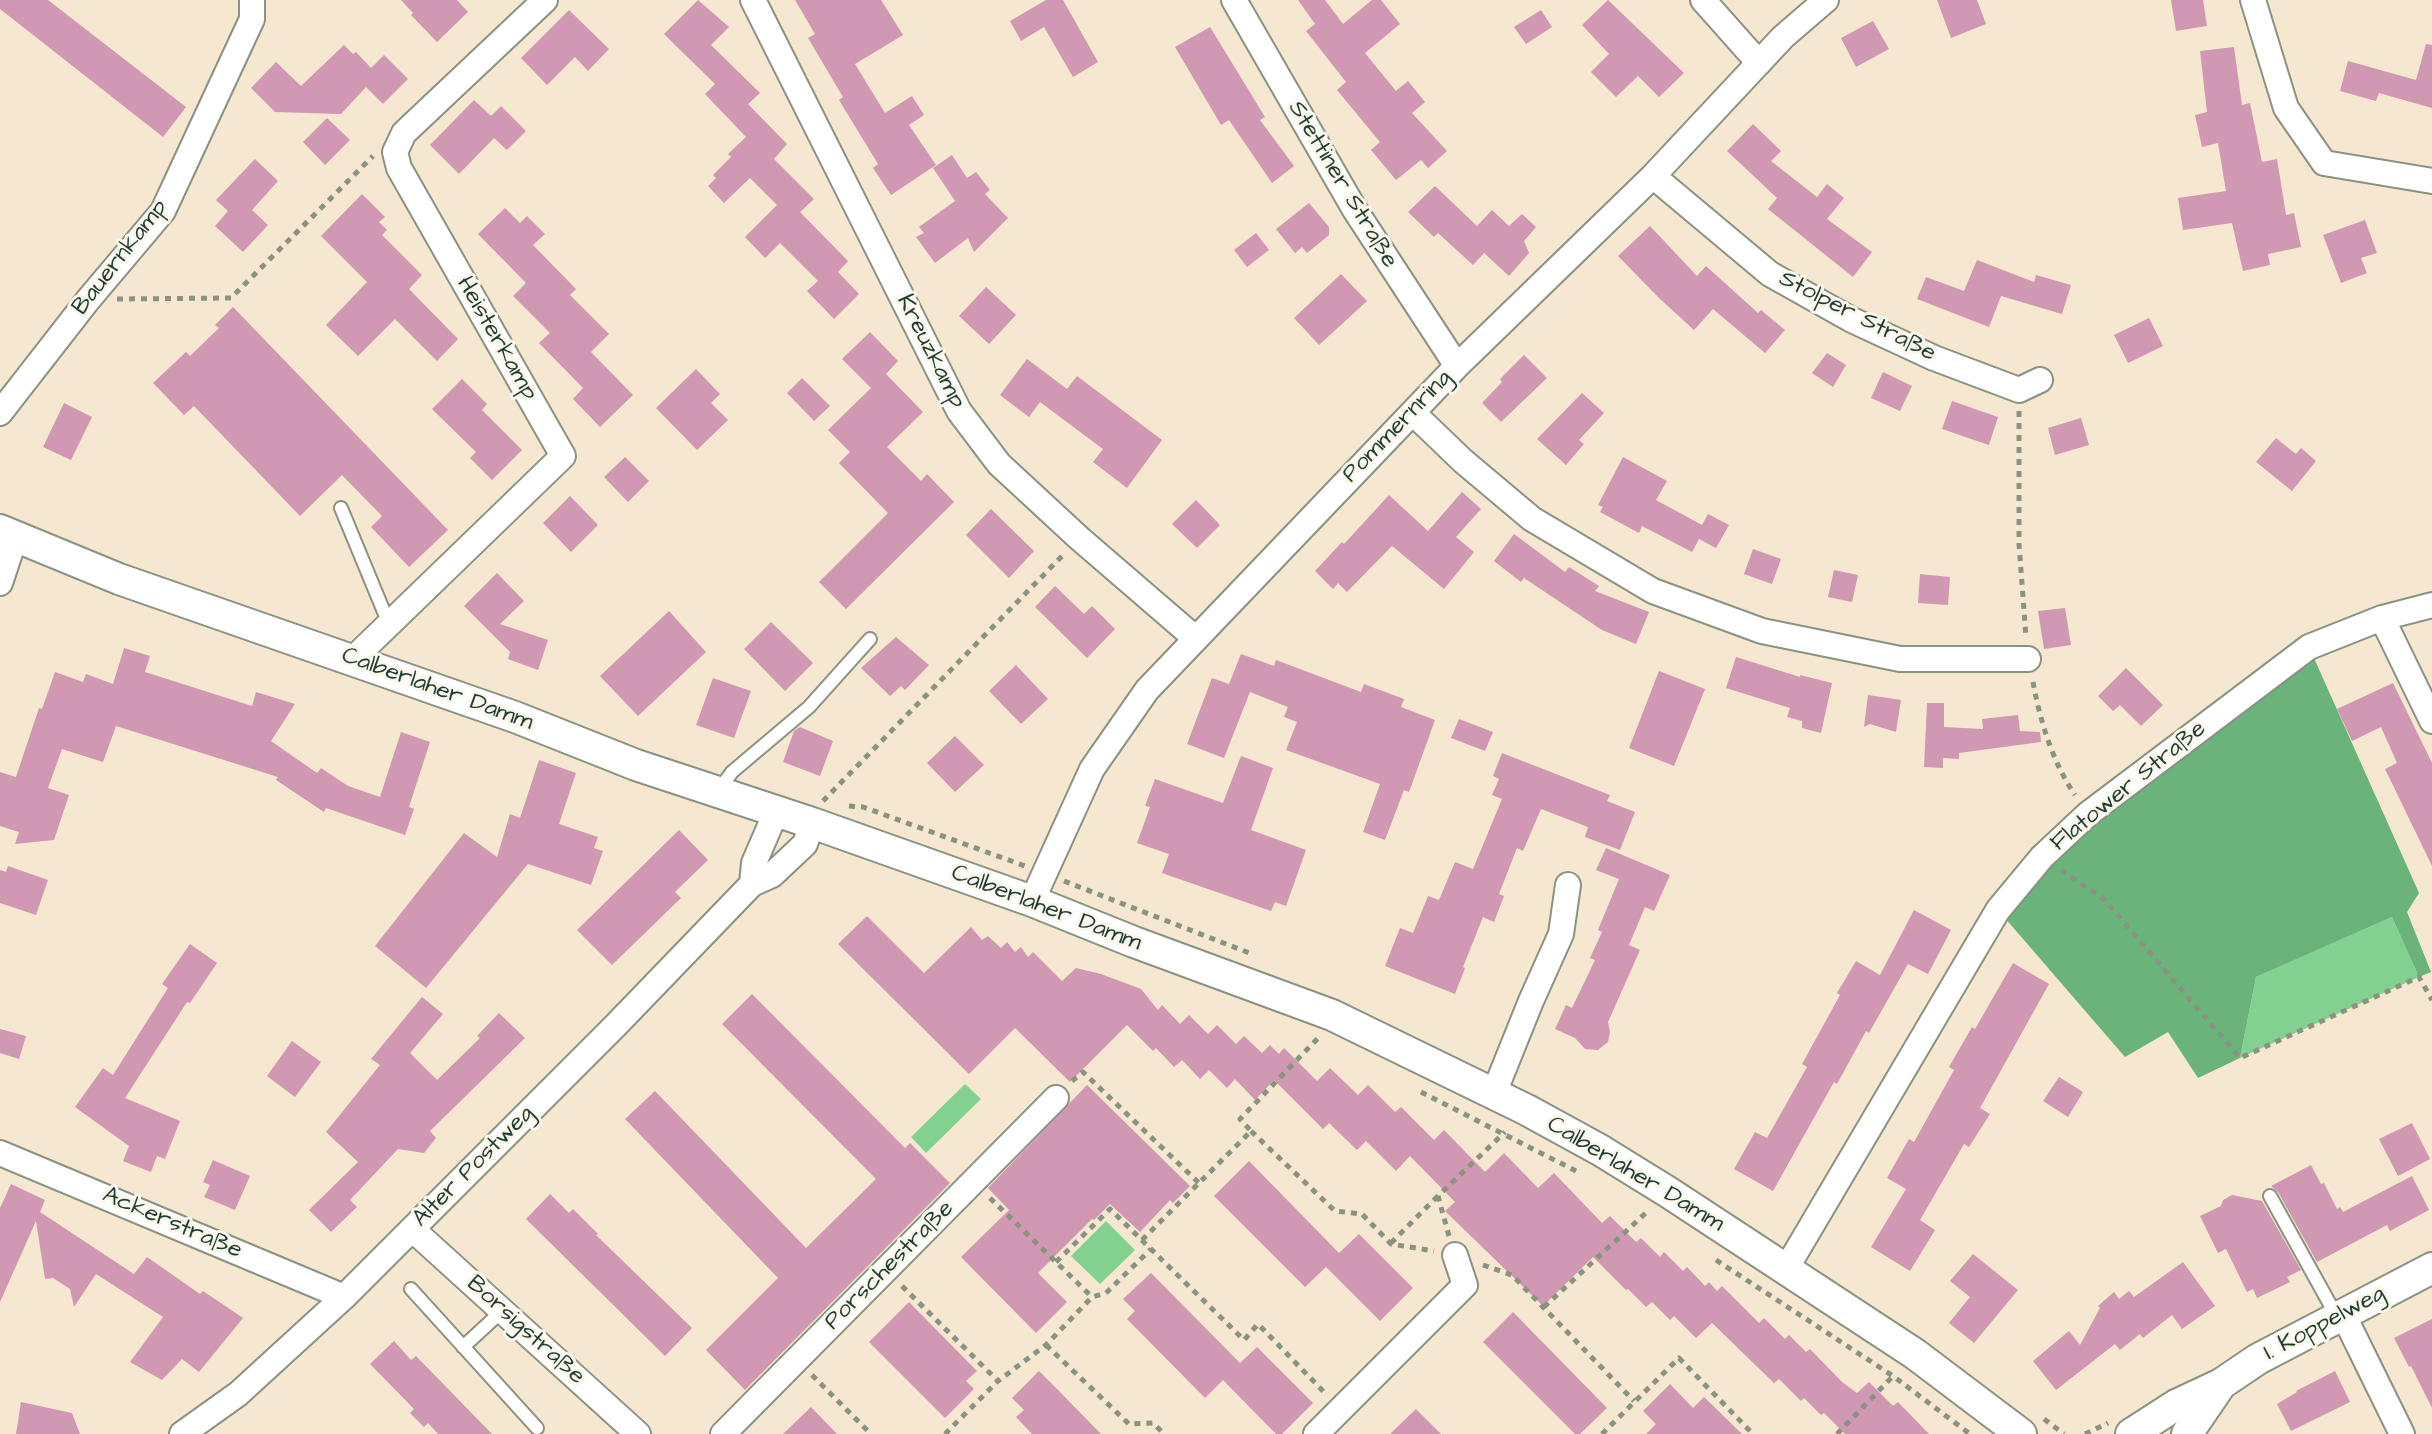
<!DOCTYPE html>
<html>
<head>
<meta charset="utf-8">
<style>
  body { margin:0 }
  canvas { display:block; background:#f5e7d0 }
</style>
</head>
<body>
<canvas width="2432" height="1434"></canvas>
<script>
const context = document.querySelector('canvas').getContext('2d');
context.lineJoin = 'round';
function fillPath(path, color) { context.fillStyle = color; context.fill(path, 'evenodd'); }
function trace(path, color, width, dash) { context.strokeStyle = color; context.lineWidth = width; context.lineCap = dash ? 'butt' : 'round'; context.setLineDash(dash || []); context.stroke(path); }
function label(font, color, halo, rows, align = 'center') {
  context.font = font + ' "Architects Daughter",sans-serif'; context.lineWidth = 6; context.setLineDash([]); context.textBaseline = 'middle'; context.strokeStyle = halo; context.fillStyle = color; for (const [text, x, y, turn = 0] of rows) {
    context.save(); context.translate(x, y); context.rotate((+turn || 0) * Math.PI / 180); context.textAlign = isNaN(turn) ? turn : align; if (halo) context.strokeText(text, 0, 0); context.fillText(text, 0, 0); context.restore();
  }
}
const green = new Path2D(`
  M2392,917L2419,977L2240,1058L2256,977Z
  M965,1084L981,1099L926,1153L911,1137Z
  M1106,1221L1135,1250L1100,1284L1071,1256Z`);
const forest = new Path2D(`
  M2309,647L2419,893L2407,912L2431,972L2419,977L2392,917L2256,977L2240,1058L2198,1078L2168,1032L2125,1057L1998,910L2042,857Z`);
const building = new Path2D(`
  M0,0H48L186,107L163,137L0,9Z
  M401,0H457L468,12L437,42L411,15L413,13Z
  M698,0L729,27L711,45L760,93L748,104L787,144L774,159L814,199L800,212L848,261L838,272L859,294L834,319L807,291L818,281L780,243L765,258L745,237L777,205L750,178L724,203L708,186L716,178L713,175L731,157L728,154L746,137L705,94L715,84L664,34Z
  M795,0H881L903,35L855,64L885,113L912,96L924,115L909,125L936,165L891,195L873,168L878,164L839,100L843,97L808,38L815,34Z
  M1046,0H1063L1098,62L1073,77L1044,27L1021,41L1010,21Z
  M1298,0H1325L1343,24L1372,0H1381L1400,24L1365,53L1396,91L1408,81L1425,102L1412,113L1447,151L1428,168L1421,160L1396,180L1371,150L1380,142L1337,90L1346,82L1306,31L1315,24Z
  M1608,0L1684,73L1659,97L1638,76L1616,97L1591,72L1609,54L1582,25Z
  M1937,0H1977L1986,24L1951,38Z
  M2171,0H2203L2207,26L2176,31Z
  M569,10L609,49L588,71L575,57L547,85L521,58Z
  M1541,10L1552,27L1526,44L1514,27Z
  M1873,21L1889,49L1856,67L1841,38Z
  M1210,27L1265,117L1260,120L1294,166L1272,183L1229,120L1221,125L1175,47Z
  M2426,44L2432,45V108L2379,93L2376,101L2340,91L2348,61L2416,80Z
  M344,45L353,54L356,52L371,68L384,55L408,79L383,104L366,87L341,114L275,112L251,88L276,62L301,86Z
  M2234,47L2242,105L2250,103L2262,162L2277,159L2286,215L2294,213L2301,247L2268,254L2270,265L2243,271L2232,223L2183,230L2178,198L2226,191L2218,143L2202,147L2195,115L2207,112L2200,51Z
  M474,100L491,116L501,106L526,131L507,150L494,138L459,174L430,145Z
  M327,118L350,140L325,165L303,142Z
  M1753,124L1781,151L1771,161L1817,197L1827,184L1844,198L1827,219L1872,252L1853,277L1768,209L1777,198L1727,151Z
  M952,155L967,178L976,172L990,190L985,194L1008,218L974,252L968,238L935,263L916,237L924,233L919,227L955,201L933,168Z
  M255,159L278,181L252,210L268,225L243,252L215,226L228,211L216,200Z
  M1435,186L1477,226L1492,210L1509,226L1522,214L1536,227L1524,241L1529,253L1509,276L1484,253L1473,265L1438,233L1434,237L1408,212Z
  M362,194L385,217L379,222L387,230L382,235L422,275L409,289L458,339L437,361L395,319L358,356L326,325L367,282L321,236Z
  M1309,203L1329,227V235L1307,253L1302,247L1295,253L1276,229Z
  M505,208L520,223L527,216L545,234L533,245L576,289L570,295L609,334L591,352L633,395L600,427L573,399L583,388L539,343L550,333L513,296L526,283L478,234Z
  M2365,220L2377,253L2361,258L2367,273L2341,283L2323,235Z
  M1650,226L1697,276L1706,266L1758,313L1761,310L1785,330L1765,353L1713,309L1694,330L1660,299L1618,256Z
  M1256,233L1269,250L1247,267L1234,250Z
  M1977,260L2034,282L2036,275L2071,285L2062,314L2001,296L1989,327L1917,299L1926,277L1964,291Z
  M1341,274L1367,301L1319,345L1294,318Z
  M986,287L1016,315L989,344L959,316Z
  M233,307L448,530L409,567L371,527L382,516L342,475L300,516L194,406L184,415L153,383L186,352L190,356L219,328L215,325Z
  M2149,318L2163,346L2128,363L2114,335Z
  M870,332L898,361L886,374L923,412L887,447L921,481L927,474L954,502L846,609L819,582L888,513L839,463L850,452L828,430L871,388L842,359Z
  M1827,353L1846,365L1833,387L1812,373Z
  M1524,355L1547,378L1501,422L1482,403L1502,382L1500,379Z
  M1027,359L1067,389L1077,376L1162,440L1127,488L1093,462L1103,449L1040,402L1029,417L1000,395Z
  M696,369L720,394L711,403L728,420L697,450L656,408Z
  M1883,372L1912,386L1900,411L1871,398Z
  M802,378L830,406L814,421L787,393Z
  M462,379L487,404L482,410L522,450L492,480L470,458L476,452L432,409Z
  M1582,393L1604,413L1579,440L1584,444L1566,465L1537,439Z
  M1952,401L1998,417L1989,445L1942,429Z
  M64,403L92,417L71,460L43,447Z
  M2081,418L2089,445L2055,455L2048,428Z
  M2276,438L2296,454L2301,448L2316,461L2292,491L2256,462Z
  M625,457L649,481L628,502L604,477Z
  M1623,457L1667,481L1656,500L1702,525L1708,514L1729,525L1716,548L1699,539L1692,552L1642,526L1639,533L1600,512L1603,507L1598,505Z
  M1462,492L1481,509L1456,537L1474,552L1444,589L1392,546L1347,592L1338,583L1333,589L1315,571L1342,542L1344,544L1389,495L1428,531Z
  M570,496L598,525L571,552L543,523Z
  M1196,500L1220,525L1197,548L1172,524Z
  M991,509L1034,551L1009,578L966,535Z
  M1514,534L1565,572L1569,567L1599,586L1595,591L1649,612L1636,644L1602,630L1524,578L1521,582L1494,561Z
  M1753,549L1781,559L1772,584L1744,574Z
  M1834,570L1858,575L1852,602L1828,597Z
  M497,573L524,601L500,624L548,640L538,670L508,659L510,652L464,606Z
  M1920,574L1950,577L1948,605L1918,603Z
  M1055,586L1084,614L1092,606L1115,629L1087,658L1035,607Z
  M2065,608L2071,645L2044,649L2038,611Z
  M669,611L706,652L638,716L600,676Z
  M771,622L813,663L785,691L744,649Z
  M896,637L929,665L905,690L901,686L890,696L861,668Z
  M124,648L150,656L145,672L252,706L256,692L295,704L271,741L317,773L321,768L348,786L380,797L401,732L430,742L409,807L414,809L405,835L326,808L324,812L276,780L278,777L116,726L103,762L62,749L48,788L69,795L54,840L15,844L19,832L0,826V772L16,777L39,708L42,709L55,672L83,682L86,674L113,684Z
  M1241,654L1274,666L1276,660L1361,692L1364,684L1404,699L1401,707L1435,720L1409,792L1404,790L1385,840L1363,832L1380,784L1286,750L1297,722L1284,717L1288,707L1250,692L1224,758L1187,744L1212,678L1229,684Z
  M1736,657L1800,677V675L1832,683L1821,733L1802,728V721L1787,717L1790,708L1726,688Z
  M1016,665L1048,699L1021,724L989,691Z
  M2126,668L2163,705L2141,726L2120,705L2113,711L2098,696Z
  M1659,671L1705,689L1674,766L1629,748Z
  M713,678L751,691L734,738L696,725Z
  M2393,683L2432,763V866L2385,769L2397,763L2381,727L2352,741L2337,709Z
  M1868,695L1901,700L1896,732L1870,724L1864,727Z
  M1927,703H1944V727L1983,729L1982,719L2018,715L2020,731L2040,732L2041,742L1959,753V759L1943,758V768L1924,767Z
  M1459,719L1493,732L1485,751L1451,738Z
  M800,727L833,741L820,776L783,762L794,731Z
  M955,736L984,765L955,792L927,763Z
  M1502,753L1610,795L1607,801L1635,812L1620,850L1585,837L1588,827L1541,809L1523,851L1517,848L1499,894L1504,896L1494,922L1483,917L1463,967L1465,968L1455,994L1385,966L1400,928L1413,933L1428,896L1439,900L1455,862L1473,869L1502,799L1492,795L1499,779L1493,776Z
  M1241,756L1273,768L1251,830L1306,850L1286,906L1275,902L1271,911L1162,873L1169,854L1137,843L1150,807L1145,806L1155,779L1223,803Z
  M539,760L576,773L559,824L598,837L594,848L603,851L591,885L528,864L426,988L375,946L464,833L497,857L510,814L520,818Z
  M679,830L708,860L675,892L681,898L612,965L577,930Z
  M1606,848L1670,875L1654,911L1645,907L1629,945L1640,950L1608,1022L1610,1032L1608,1042L1598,1050L1585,1049L1575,1038L1555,1029L1566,1005L1572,1008L1595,960L1590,958L1602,932L1598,930L1619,879L1596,870Z
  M8,866L48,880L36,915L0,903V870L6,872Z
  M1914,910L1951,930L1928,974L1908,964L1869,1033L1866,1031L1837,1084L1834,1082L1773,1191L1734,1169L1755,1132L1767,1138L1807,1067L1802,1064L1840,995L1837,993L1856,961L1880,975Z
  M867,916L924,973L971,927L982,940L988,936L1001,948L1007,942L1015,952L1021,947L1028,957L1033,952L1062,981L1076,968L1101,974L1141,989L1158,1010L1162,1005L1180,1024L1189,1015L1208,1034L1217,1025L1236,1044L1244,1036L1262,1053L1270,1045L1279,1054L1284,1048L1317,1081L1330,1068L1358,1095L1368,1085L1395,1112L1401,1107L1434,1140L1444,1130L1485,1172L1504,1153L1538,1188L1554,1173L1602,1223L1610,1216L1636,1242L1641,1238L1660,1257L1664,1252L1683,1271L1687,1267L1705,1286L1709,1282L1717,1291L1722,1286L1759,1323L1764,1318L1785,1339L1789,1335L1806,1352L1810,1349L1842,1382L1857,1393L1869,1382L1893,1406L1898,1402L1929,1434H1845L1824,1413L1821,1415L1804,1398L1801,1401L1779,1379L1774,1383L1712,1323L1696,1338L1674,1316L1670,1320L1652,1302L1646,1307L1628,1289L1626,1290L1593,1257L1543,1306L1445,1211L1455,1202L1410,1156L1396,1171L1366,1141L1357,1150L1329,1123L1323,1129L1274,1080L1255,1100L1235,1079L1227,1088L1209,1070L1200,1079L1182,1060L1174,1067L1156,1048L1153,1051L1127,1025L1070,1082L1015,1028L969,1074L838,944Z
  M190,944L217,963L190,1003L187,1002L125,1098L180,1121L165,1159L157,1156L151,1172L123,1161L129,1146L75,1107L103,1068L113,1075L168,988L162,984Z
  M2013,963L2049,984L1980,1108L1990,1114L1969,1147L1964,1144L1920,1220L1935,1230L1910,1271L1871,1247L1906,1189L1887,1178L1909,1139L1914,1142L1954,1070L1949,1067L1972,1027L1975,1029Z
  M752,994L905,1148L910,1143L950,1183L745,1390L706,1350L778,1278L625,1119L655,1091L806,1248L876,1179L722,1024Z
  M422,997L443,1014L410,1053L437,1080L480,1038L477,1036L499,1013L525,1038L430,1131L436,1138L424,1153L398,1149L350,1200L357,1207L331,1232L309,1210L358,1162L326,1132L380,1065L371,1059Z
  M0,1029L26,1036L19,1059L0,1053Z
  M292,1041L321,1062L295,1097L267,1076Z
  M2059,1077L2083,1092L2068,1117L2043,1101Z
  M1087,1085L1190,1186L1173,1203L1170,1200L1140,1232L1110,1204L1094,1220L1092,1219L1038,1273L1067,1302L1036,1333L961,1257L1009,1210L988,1188Z
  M2412,1123L2430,1159L2398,1176L2379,1139Z
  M213,1160L250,1176L235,1210L204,1197L210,1185L203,1182Z
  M1249,1161L1339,1253L1359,1234L1413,1288L1380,1321L1326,1267L1305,1287L1214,1196Z
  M2311,1165L2321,1184L2324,1183L2337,1209L2340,1207L2343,1212L2412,1176L2429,1210L2390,1231L2387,1225L2317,1262L2278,1192L2271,1186Z
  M11,1184L45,1200L40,1212L134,1274L147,1257L200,1294L203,1291L243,1318L199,1372L182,1359L162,1380L130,1362L163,1317L96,1274L74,1307L70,1289L53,1278L45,1279L36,1221L0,1302V1208Z
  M550,1194L569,1213L573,1209L598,1234L596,1235L692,1328L665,1356L526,1219Z
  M2232,1195L2262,1201L2301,1270L2287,1277L2290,1282L2257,1298L2253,1289L2247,1292L2226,1249L2218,1253L2200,1216L2221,1206L2223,1200Z
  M1973,1254L2018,1290L1974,1343L1949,1323L1970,1297L1950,1281Z
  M2183,1262L2215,1306L2182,1329L2172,1315L2143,1338L2140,1334L2120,1350L2115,1344L2056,1390L2033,1361L2069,1331L2080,1345L2100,1308L2098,1306L2114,1292L2119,1299L2129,1291L2134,1297Z
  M1151,1273L1240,1363L1257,1347L1313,1403L1282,1434H1276L1223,1380L1205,1398L1127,1319L1135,1311L1123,1299Z
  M909,1302L977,1371L966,1381L974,1389L945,1418L869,1342Z
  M1513,1312L1607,1408L1580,1434H1575L1483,1342Z
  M2432,1319V1408L2411,1366L2409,1367L2394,1338Z
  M394,1341L411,1360L416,1356L492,1434H438L428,1423L424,1427L410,1413L414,1409L370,1364Z
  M1039,1371L1061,1393L1101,1434H1032L1016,1417L1024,1410L1012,1398Z
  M2335,1371L2350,1402L2291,1431L2277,1404L2297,1392L2296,1391Z
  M1670,1384L1693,1408L1704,1397L1742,1434H1646L1656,1424L1643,1411Z
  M21,1402L72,1413L80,1434H16Z
  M811,1407L837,1434H783Z
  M1416,1409L1441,1434H1390Z`);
const path = new Path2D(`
  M117,299L231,298L373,156
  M2019,411V544L2026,637
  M2033,682C2040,721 2053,763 2075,795
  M823,801L1065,553
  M849,806L863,807L1025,866
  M2061,870L2104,899L2240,1058L2419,977L2432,1000
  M1064,881L1252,954
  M1072,1081L1083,1072L1199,1183
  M1421,1092L1576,1171
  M1251,1131L1335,1211L1362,1214L1391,1244L1434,1251
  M990,1198L1092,1297
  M1449,1236L1438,1196L1505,1132
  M1142,1240L1251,1131L1240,1119L1320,1036
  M1391,1243L1438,1196
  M1716,1260L1893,1376L1970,1434
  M1056,1262L1110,1209L1244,1340L1258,1324L1324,1392
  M1483,1265L1512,1275L1634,1401
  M902,1286L998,1381
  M1544,1307L1649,1210
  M1046,1345L1129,1424L1153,1423L1164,1434
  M812,1375L871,1434
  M2044,1419L2064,1434
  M945,1434L998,1381L1046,1345L1092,1297L1106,1293L1151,1249
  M1602,1434L1679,1358L1753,1434
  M1837,1434L1895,1374
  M2085,1434L2108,1423`);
const service = new Path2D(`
  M341,508L389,624
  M719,790L732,772L809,707L870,639
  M2270,1196L2337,1317
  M411,1289L537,1428
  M463,1347L502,1311`);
const minor = new Path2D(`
  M753,0L959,411L999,464L1079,538L1195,638
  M1234,0L1355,210L1457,366
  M1703,0L1759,63
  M2253,0L2286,108L2324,163L2432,181
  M1653,176L1770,274L1852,320L1934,358L2019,390L2040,380
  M0,413L88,300L163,211L252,19V0
  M1413,413L1463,461L1532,519L1653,591L1762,631L1900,659H2028
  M0,583L15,538
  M2382,618L2432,721
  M352,660L563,456L399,168L395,152L404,133L545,0
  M752,884L754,863L776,812
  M1032,901L1092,769L1147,690L1457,366L1653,176L1783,37L1826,0
  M1494,1093L1531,1001L1561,934L1568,885
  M0,1153L344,1297
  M412,1229L638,1434
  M1786,1269L1998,910L2042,857L2088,814L2309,647L2382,618L2432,605
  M2343,1314L2402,1434
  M182,1434L238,1394L344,1297L616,1025L752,884L772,875L805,844L812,823
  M723,1434L1056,1098
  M1316,1434L1465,1285L1455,1255`);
const tertiary = new Path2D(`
  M0,530L119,579L515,717L636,765L812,823L1032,901L1134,942L1332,1015L1527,1110L1600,1150L1668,1192L1915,1354L2021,1434
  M2131,1434L2176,1405L2221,1384L2258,1359L2432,1268
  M2187,1434L2221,1384`);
const streetNames = [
  ["Stettiner Straße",1342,185,59],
  ["Bauernkamp",121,258,-52],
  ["Stolper Straße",1857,317,27],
  ["Heisterkamp",496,339,60],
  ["Kreuzkamp",930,352,63],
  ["Pommernring",1398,427,-46],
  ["Calberlaher Damm",437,690,20],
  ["Flatower Straße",2129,787,-39],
  ["Calberlaher Damm",1046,909,21],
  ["Alter Postweg",474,1167,-45],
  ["Calberlaher Damm",1635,1175,31],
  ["Ackerstraße",172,1224,23],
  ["Porschestraße",890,1266,-45],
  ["I. Koppelweg",2325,1324,-28],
  ["Borsigstraße",525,1331,42]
];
fillPath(green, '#83d191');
fillPath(forest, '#6ab37b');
fillPath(building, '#d098b3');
trace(service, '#8a9282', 16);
trace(minor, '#8a9282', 28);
trace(tertiary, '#8a9282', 34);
trace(path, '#8a9282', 5, [6, 6]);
trace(service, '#fff', 12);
trace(minor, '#fff', 24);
trace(tertiary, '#fff', 30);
label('24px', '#1f3d34', '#fbf7ec', streetNames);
</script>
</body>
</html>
